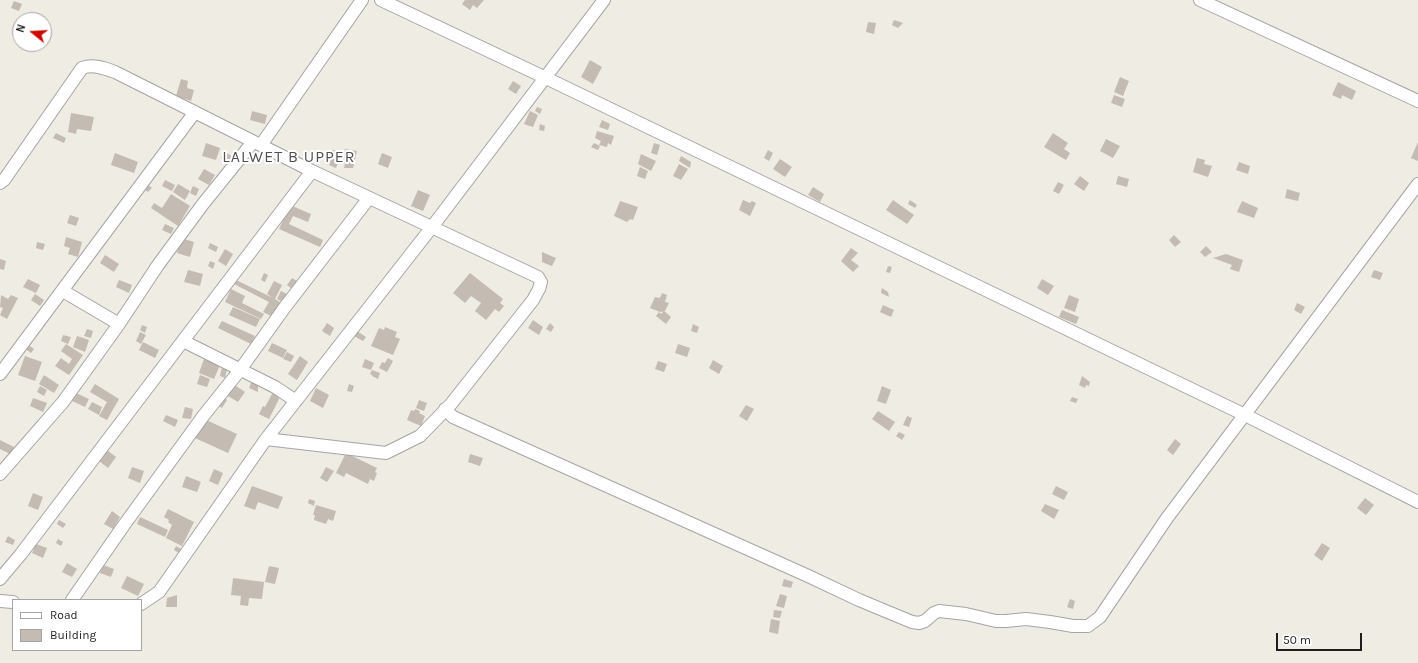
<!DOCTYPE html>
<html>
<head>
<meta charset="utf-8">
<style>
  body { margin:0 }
  #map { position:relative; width:1418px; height:663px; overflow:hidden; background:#efece3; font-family:Karla,sans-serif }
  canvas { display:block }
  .legend { position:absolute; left:12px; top:599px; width:130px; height:52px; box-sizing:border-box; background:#fff; border:1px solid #a5a5a5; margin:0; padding:5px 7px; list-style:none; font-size:12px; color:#1e1e1e }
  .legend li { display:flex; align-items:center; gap:8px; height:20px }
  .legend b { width:20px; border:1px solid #a5a5a5 }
  .north { position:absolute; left:12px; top:12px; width:40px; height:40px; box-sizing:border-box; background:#fff; border:1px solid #a5a5a5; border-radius:50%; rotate:288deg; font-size:11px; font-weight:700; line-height:16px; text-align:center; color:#1e1e1e }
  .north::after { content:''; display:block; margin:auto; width:14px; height:18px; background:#cc0700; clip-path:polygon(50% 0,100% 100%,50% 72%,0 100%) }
  .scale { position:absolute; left:1276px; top:633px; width:86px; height:18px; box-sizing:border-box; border:2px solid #1e1e1e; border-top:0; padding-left:5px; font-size:12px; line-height:14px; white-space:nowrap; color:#1e1e1e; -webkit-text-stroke:3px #fff; paint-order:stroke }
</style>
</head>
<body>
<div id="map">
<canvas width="1418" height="663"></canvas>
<ul class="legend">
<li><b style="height:5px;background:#fff"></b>Road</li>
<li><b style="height:11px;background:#c4bbb3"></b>Building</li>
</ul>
<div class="north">N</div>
<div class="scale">50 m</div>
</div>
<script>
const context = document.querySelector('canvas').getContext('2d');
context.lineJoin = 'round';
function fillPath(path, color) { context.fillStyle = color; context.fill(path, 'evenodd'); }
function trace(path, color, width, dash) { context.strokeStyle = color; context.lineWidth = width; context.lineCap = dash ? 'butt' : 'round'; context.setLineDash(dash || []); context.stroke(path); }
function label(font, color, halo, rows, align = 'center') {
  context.font = font + ' Karla,sans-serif'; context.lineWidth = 4; context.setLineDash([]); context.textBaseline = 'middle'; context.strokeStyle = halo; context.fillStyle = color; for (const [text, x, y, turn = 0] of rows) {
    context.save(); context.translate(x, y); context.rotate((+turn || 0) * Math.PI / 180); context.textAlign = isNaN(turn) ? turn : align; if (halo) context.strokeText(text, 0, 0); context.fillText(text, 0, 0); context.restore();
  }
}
const building = new Path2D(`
  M465,0H484L477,8L473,5L470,10L462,4Z
  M14,1L22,4L19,11L11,8Z
  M894,20L903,23L898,28L892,25Z
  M868,22L876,23L874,34L866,32Z
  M590,60L602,67L593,84L581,77Z
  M1120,77L1129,81L1123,96L1114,92Z
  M181,79L188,81L187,88L194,90L191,101L176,96Z
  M513,81L521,86L516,94L508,89Z
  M1338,82L1356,91L1352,100L1342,95L1341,99L1332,95Z
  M1114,95L1125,99L1122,107L1111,103Z
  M537,107L542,109L540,114L535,111Z
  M252,111L267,115L265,124L250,120Z
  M530,111L538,115L533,127L524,124Z
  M71,113L94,117L91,131L77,129L76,134L68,132Z
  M602,120L610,124L608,130L599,127Z
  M540,124L545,126L544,131L539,130Z
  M597,131L614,136L611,145L608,143L607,147L599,145L601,141L595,138Z
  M56,133L66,138L64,143L53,138Z
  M1053,133L1068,143L1064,149L1070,153L1066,160L1044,147Z
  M1106,139L1120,146L1113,158L1100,151Z
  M1418,142V161L1411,158Z
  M206,143L220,148L216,160L202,156Z
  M594,143L600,146L598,150L591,147Z
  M654,143L660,145L657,155L651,153Z
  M345,149L357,151L353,168H344L345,164L341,163Z
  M331,150H337V154L341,155L336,168L329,165L332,157L328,156Z
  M768,150L773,153L769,161L764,158Z
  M225,152L233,157L230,163L221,158Z
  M115,153L138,162L134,173L111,165Z
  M382,153L392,157L388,168L378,164Z
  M641,154L656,161L651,171L638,164Z
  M681,156L691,162L690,168L679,161Z
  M1197,158L1205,160L1204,164L1212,166L1208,177L1193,172Z
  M780,159L792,167L785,177L773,169Z
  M1239,162L1250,166L1248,174L1236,170Z
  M679,164L688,169L681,180L673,176Z
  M640,167L648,171L645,179L637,176Z
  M204,169L215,175L209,185L198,179Z
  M1080,176L1089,183L1084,191L1074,184Z
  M1118,176L1129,179L1127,187L1116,184Z
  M165,180L175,185L172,191L162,186Z
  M1058,182L1064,185L1059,194L1053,191Z
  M178,184L190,191L185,200L173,192Z
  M148,185L152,188L148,192L144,189Z
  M193,186L199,189L196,196L190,193Z
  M813,187L824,194L820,202L808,195Z
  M1287,189L1300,193L1298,201L1285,198Z
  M418,190L430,195L423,211L411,206Z
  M171,194L190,206L178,226L151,208L154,203L162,208Z
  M743,200L750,203L752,201L756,203L750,216L739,210Z
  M893,200L914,215L907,224L886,210Z
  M910,200L917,205L915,208L908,204Z
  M620,201L638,207L633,220L630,219L627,222L614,216Z
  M1242,201L1258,208L1254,218L1237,212Z
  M290,205L311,214L308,222L293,216L289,224L323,240L320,247L279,229Z
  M70,215L79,218L76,226L67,223Z
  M165,224L174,228L171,234L162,230Z
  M1174,235L1181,242L1175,247L1169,240Z
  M66,237L82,242L78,257L68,254L70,248L64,246Z
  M181,238L194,242L190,257L177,253Z
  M37,242L45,244L43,250L36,248Z
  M210,243L218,247L216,252L208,248Z
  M1206,246L1212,252L1205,257L1200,252Z
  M851,248L858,253L851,260L859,266L853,272L841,261Z
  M225,249L233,254L226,266L218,261Z
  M542,252L556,258L552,266L542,262Z
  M1226,254L1243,260L1239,272L1230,269L1232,265L1213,258Z
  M105,255L119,264L114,272L100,263Z
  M0,259L6,261L4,270L0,269Z
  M210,261L215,263L213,269L208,266Z
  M888,266L892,267L890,273L886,272Z
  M188,270L203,274L200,286L184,282Z
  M1374,270L1383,273L1380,280L1371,277Z
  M264,273L268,275L265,282L261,280Z
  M470,273L503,299L500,303L504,306L499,312L495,309L486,320L475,311L481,303L471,296L465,303L453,293Z
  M292,278L299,282L293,290L287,285Z
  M28,279L40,285L36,293L23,287Z
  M234,279L273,298L267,294L274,281L282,285L275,299L280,302L273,317L263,312L269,302L232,283Z
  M1042,279L1054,286L1048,295L1037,288Z
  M119,280L132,285L129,293L116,287Z
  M882,288L888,292L889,297L881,293Z
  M231,289L245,296L242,303L264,314L261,319L225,302Z
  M281,291L289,295L285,303L277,299Z
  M662,293L667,295L665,302L669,303L665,311L660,312L650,308L655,297L660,298Z
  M35,294L44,300L40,306L31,300Z
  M1,295L8,299L11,295L18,298L7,319L0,315L3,308L0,307Z
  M1069,295L1079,299L1075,312L1064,308Z
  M1297,303L1305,307L1301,314L1294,310Z
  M883,305L894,310L891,317L880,312Z
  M233,307L260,319L256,327L229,315Z
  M1062,310L1079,317L1076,324L1059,317Z
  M664,311L671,317L666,324L656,316L659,312L661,314Z
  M533,320L543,327L539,335L528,328Z
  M222,321L255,336L251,344L218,328Z
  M327,323L334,328L330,336L322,331Z
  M550,323L554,327L551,332L546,329Z
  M693,324L699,327L697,333L691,331Z
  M142,325L147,327L145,333L140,330Z
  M385,327L397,332L395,337L400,339L393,355L371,346L379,328L384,330Z
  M87,329L93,331L91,338L84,336Z
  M357,331L366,337L363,341L354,336Z
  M140,332L146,335L141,344L136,341Z
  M63,335L71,337L68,344L61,341Z
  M77,336L89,340L85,352L73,347Z
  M143,342L159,350L155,358L139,350Z
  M272,343L287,350L283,358L268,351Z
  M27,344L34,349L31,353L24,348Z
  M66,344L83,355L69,375L55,366L61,358L69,364L72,359L61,351Z
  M678,344L690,348L687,357L675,353Z
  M287,352L294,356L291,362L283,359Z
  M25,356L42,362L35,381L18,375Z
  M300,356L308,362L297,380L288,374Z
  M388,358L393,361L387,372L379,368L382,362L385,363Z
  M204,359L220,365L214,379L199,373Z
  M365,359L374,363L371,370L362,367Z
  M713,360L723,366L719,374L709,368Z
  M658,361L667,364L664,372L655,369Z
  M222,367L227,369L225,378L220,376Z
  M372,370L380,373L378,379L372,376V375L370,374Z
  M44,375L59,385L54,393L39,384Z
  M200,375L210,379L207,387L197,384Z
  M1082,376L1090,382L1089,386L1086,385L1085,388L1079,385Z
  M252,381L258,384V392L249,388Z
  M95,384L119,399L107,420L99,416L107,402L90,392Z
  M233,384L245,392L238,402L226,395Z
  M349,384L354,386L352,392L347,391Z
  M40,386L47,390L44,396L37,392Z
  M882,386L891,390L886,404L877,401Z
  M316,388L329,395L323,408L310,401Z
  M273,392L281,395L269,419L259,414L263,406L265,407Z
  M76,393L89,399L85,407L72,401Z
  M224,397L227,400L222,408L218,405Z
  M1072,397L1078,399L1076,403L1070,401Z
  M33,398L47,403L43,412L30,406Z
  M419,400L427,403L424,411L416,408Z
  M92,402L102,407L99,415L88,409Z
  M746,405L754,409L747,421L739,416Z
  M185,407L193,409L191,419L182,418Z
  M415,409L420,411L419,413L425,416L421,426L407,420L411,410L414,411Z
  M878,411L895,422L889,431L872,419Z
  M166,415L178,420L175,427L163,421Z
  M907,416L912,418L909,427L903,425Z
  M204,419L237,434L228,453L195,438Z
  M899,432L905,435L902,440L896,436Z
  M1175,439L1181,444L1173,455L1167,450Z
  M0,440L14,447L10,454L0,449Z
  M107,450L116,457L108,468L99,461Z
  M346,453L377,468L375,472L377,473L374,481L370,479L368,484L346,473L344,477L336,473Z
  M470,454L483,458L480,466L468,462Z
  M132,467L144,471L140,483L128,478Z
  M326,467L334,471L327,482L320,478Z
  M214,469L223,473L218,485L209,481Z
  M186,476L201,482L197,492L182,487Z
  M252,486L283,497L278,509L258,502L255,510L244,506Z
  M1056,486L1068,492L1064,500L1052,494Z
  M33,493L43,497L38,510L28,506Z
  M1365,498L1374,505L1366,515L1357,508Z
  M309,499L315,501L314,506L308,503Z
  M1045,504L1059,510L1054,519L1041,511Z
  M316,505L336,511L333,521L328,519L326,524L314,520L315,515H313Z
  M168,509L194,522L182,546L166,538L172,525L168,522L169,520L164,517Z
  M112,511L120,517L113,529L104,524Z
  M140,517L168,530L165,537L137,524Z
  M59,520L66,524L63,528L57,524Z
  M8,536L15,540L13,545L5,542Z
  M58,539L63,542L61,546L56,543Z
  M1322,543L1330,548L1322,561L1314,555Z
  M36,544L47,548L43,558L32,553Z
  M176,546L181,549L179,553L174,550Z
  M67,563L77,569L72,577L62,572Z
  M103,565L114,569L111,577L100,573Z
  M269,566L279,568L275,584L265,582Z
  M127,576L144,584L138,596L121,588Z
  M233,578L264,582L262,599L249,598L248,606L240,605L241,596L231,595Z
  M784,579L793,582L791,588L782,586Z
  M780,594L787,596L784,608L776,606Z
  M177,595V607H166L167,598Z
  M1070,599L1075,601L1073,609L1067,607Z
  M774,610L782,611L780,618L773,617Z
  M771,619L780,621L778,634L769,632Z`);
const minor = new Path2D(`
  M381,0L546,78L1245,415L1418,502
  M1200,0L1418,101
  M261,145L362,0
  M0,183L4,180L82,68C93,64 104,68 115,72L312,171L538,277L541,282L539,289L533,300L451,404L420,436L386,453L266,439
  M63,291L119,324
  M183,341L275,387L296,401
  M0,374L195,112
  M445,409L453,417L806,575L859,600L912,622L919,623L925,621L934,613L939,611L966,614L996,621H1006L1026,619L1050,622L1073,626H1088L1100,617L1167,518L1418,184
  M0,474L63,402L119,324L158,265L203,204L253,142
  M0,579L21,554L312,171
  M72,600L124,525L204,415L240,370L285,307L369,198
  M0,601L13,602
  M141,604L159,592L266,439L432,227L604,0`);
const quarterNames = [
  ["LALWET B UPPER",289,157]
];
fillPath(building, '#c4bbb3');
trace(minor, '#a5a5a5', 14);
trace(minor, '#fff', 12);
context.letterSpacing = '1px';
label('16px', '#515151', '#fff', quarterNames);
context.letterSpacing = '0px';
</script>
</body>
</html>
